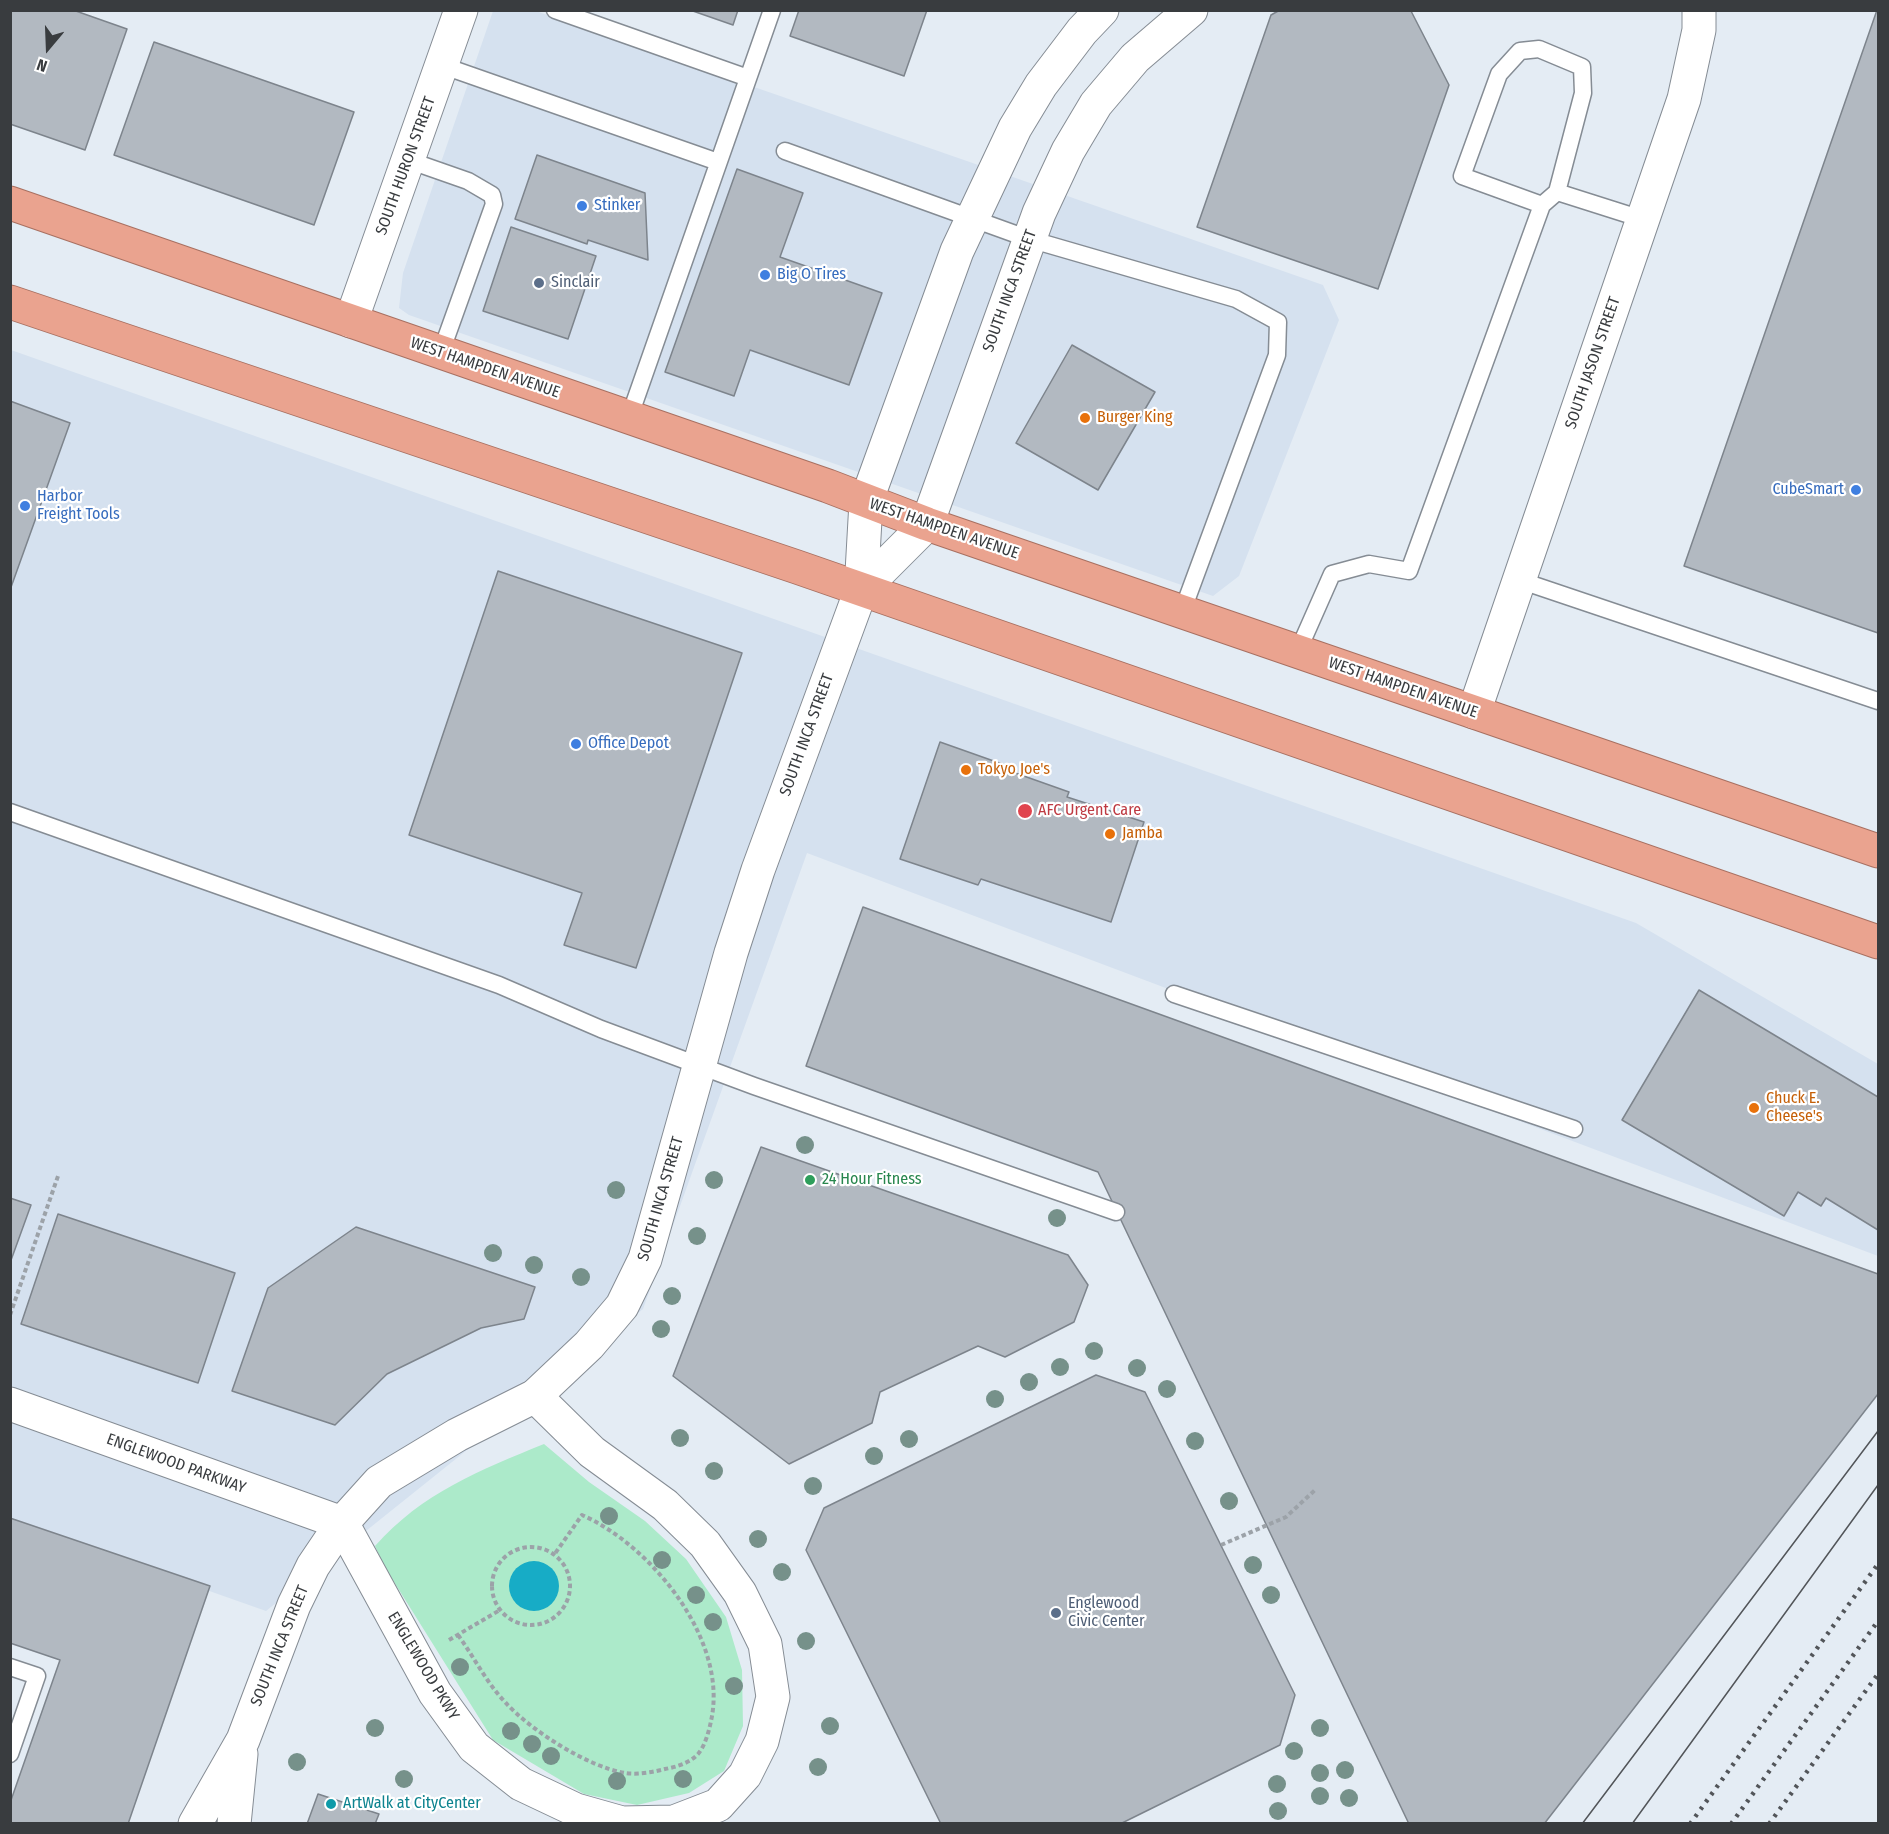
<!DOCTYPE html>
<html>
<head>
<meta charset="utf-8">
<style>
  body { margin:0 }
  #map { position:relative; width:1889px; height:1834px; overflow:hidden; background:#e4ecf4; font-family:"Fira Sans Condensed",sans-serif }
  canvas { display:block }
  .frame { position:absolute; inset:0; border:12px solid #393c3f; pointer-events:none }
  .north { position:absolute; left:18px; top:18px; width:60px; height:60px; -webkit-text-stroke:4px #fff; paint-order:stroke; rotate:199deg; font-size:16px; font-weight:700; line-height:24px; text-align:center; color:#393c3f }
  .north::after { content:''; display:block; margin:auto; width:21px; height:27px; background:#393c3f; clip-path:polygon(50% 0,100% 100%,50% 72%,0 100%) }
</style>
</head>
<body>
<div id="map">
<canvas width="1889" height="1834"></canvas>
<div class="frame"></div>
<div class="north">N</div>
</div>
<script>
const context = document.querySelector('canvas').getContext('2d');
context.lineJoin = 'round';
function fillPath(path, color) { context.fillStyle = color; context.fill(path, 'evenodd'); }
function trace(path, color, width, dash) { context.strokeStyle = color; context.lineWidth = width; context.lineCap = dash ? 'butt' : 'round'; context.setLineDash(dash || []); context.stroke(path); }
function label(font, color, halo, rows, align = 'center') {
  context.font = font + ' "Fira Sans Condensed",sans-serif'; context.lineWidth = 4.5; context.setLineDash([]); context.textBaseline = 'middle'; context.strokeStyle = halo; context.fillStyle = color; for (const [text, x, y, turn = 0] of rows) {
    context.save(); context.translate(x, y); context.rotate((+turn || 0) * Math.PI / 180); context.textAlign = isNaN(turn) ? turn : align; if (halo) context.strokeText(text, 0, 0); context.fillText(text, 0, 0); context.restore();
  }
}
const built = new Path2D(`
  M533,10L1323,285L1339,320L1239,576L1213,596L409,315L399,308L403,273L493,11Z
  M11,350L1636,923L1878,1064V1256L807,853L643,1309L266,1611L11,1521Z`);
const green = new Path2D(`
  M544,1444L589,1482L645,1521L686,1559L726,1617L742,1670L743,1726L724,1771L689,1793L637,1805L584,1794L493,1740L384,1566L375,1546C422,1493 480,1470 544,1444Z`);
const water = new Path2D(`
  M509 1586a25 25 0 1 1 50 0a25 25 0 1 1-50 0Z`);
const building = new Path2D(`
  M10,10H73L127,29L85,150L10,124Z
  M690,10H738L733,25Z
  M799,10H927L904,76L790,36Z
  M1280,10L1411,11L1449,85L1378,289L1197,227L1271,15Z
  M1877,10H1878V633L1684,566Z
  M154,42L354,112L314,225L114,155Z
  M537,155L645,193L648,260L588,240L587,244L515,219Z
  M737,169L803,193L780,257L882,293L849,385L750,350L734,396L665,372Z
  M511,227L596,256L568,339L483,311Z
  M1072,345L1155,392L1098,490L1016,443Z
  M10,401L70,423L10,590Z
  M498,571L742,653L636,968L564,945L582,893L409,835Z
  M940,742L1005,765L1004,769L1069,792L1067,797L1144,822L1111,922L981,879L978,885L900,859Z
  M863,907L1878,1274V1394L1544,1824H1409L1098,1172L806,1066Z
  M1699,990L1878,1097V1230L1826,1198L1821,1206L1798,1192L1784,1216L1622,1120Z
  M761,1147L1068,1255L1088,1285L1074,1322L1005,1357L978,1346L880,1392L872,1423L789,1464L673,1376Z
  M10,1198L31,1205L10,1263Z
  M58,1214L235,1273L198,1383L21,1324Z
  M356,1227L535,1287L524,1319L481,1328L387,1374L335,1425L232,1391L268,1288Z
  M1096,1375L1145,1392L1295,1695L1280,1745L1120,1824H941L806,1550L824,1508Z
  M10,1518L210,1586L128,1824H10V1803L60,1660L10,1643Z
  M318,1794L379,1814L375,1824H307Z`);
const path = new Path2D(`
  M10,1315L58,1176
  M1221,1545L1286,1517L1315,1490
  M492 1586a39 39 0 1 1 78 0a39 39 0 1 1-78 0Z
  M458,1635C474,1657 486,1682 505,1702C530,1730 588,1767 625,1773C638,1775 653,1772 665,1769C676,1767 690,1763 698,1754C705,1746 709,1731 711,1721C729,1641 652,1546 582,1515L554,1555
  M449,1640L500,1610`);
const service = new Path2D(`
  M555,10L748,78
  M441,65L718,162
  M785,151L1029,239L1236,299L1278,322L1277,355L1182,612
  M408,160L468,181L492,195L494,204L441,352
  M1542,205L1462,176L1499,74L1520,51L1539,49L1582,67L1583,93L1557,192
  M629,418L772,10
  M1519,580L1878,701
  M1298,651L1332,574L1369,564L1409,571L1542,205L1557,192L1642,219
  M10,812L499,985L601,1029L754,1086L1116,1212
  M1174,994L1574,1129
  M10,1667L37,1676L10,1754`);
const minor = new Path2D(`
  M351,321L461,10
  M1474,712L1684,99L1699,30V10
  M10,1404L342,1523L435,1693L474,1747L521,1784L576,1810L622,1823L674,1822L718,1805L745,1775L762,1741L773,1697L765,1644L740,1593L705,1544L665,1505L592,1452L535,1396`);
const tertiary = new Path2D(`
  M861,590L927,524L1039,213L1068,151L1096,104L1135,58L1191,10
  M195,1824L243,1740L294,1605L313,1566L342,1523L379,1482L457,1435L535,1396L589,1345L622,1306L645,1259L731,953L758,870L861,590L866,502L957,251L1015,128L1041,85L1082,31L1102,10
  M234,1824L241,1754`);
const trunk = new Path2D(`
  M10,203L828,486L927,524L1878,851
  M10,302L797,567L1878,942`);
const tram = new Path2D(`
  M1582,1824L1878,1431
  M1632,1824L1878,1485`);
const rail = new Path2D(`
  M1690,1824L1878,1564
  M1731,1824L1878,1621
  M1769,1824L1878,1674`);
const trees = [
  [805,1145],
  [714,1180],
  [616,1190],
  [1057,1218],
  [697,1236],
  [493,1253],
  [534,1265],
  [581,1277],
  [672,1296],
  [661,1329],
  [1094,1351],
  [1060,1367],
  [1137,1368],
  [1029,1382],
  [1167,1389],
  [995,1399],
  [680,1438],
  [909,1439],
  [1195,1441],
  [874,1456],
  [714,1471],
  [813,1486],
  [1229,1501],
  [609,1516],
  [758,1539],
  [662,1560],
  [1253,1565],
  [782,1572],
  [696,1595],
  [1271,1595],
  [713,1622],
  [806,1641],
  [460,1667],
  [734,1686],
  [830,1726],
  [375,1728],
  [1320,1728],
  [511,1731],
  [532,1744],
  [1294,1751],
  [551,1756],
  [297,1762],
  [818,1767],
  [1345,1770],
  [1320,1773],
  [404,1779],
  [683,1779],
  [617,1781],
  [1277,1784],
  [1320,1796],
  [1349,1798],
  [1278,1811]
];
const markers = [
  [582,206,6,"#3f7fe0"],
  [765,275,6,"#3f7fe0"],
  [539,283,6,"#5c6f8a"],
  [1085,418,6,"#e8710a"],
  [1856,490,6,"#3f7fe0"],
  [25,506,6,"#3f7fe0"],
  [576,744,6,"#3f7fe0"],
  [966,770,6,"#e8710a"],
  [1025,811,8,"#e0444e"],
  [1110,834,6,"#e8710a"],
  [1754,1108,6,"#e8710a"],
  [810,1180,6,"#2e9e5b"],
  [1056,1613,6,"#5c6f8a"],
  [331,1804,6,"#0f9aa8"]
];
const streetNames = [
  ["SOUTH HURON STREET",406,166,-70],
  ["SOUTH INCA STREET",1010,291,-70],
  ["SOUTH JASON STREET",1593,363,-71],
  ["WEST HAMPDEN AVENUE",485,368,19],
  ["WEST HAMPDEN AVENUE",944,529,19],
  ["WEST HAMPDEN AVENUE",1403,688,19],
  ["SOUTH INCA STREET",807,735,-70],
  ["SOUTH INCA STREET",661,1199,-74],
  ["ENGLEWOOD PARKWAY",176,1464,20],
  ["SOUTH INCA STREET",280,1646,-68],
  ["ENGLEWOOD PKWY",423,1666,59]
];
const shopNames = [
  ["Stinker",594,206],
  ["Big O Tires",777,275],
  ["CubeSmart",1844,490,"right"],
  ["Harbor",37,497],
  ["Freight Tools",37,515],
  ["Office Depot",588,744]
];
const serviceNames = [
  ["Sinclair",551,283],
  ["Englewood",1068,1604],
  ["Civic Center",1068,1622]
];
const foodNames = [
  ["Burger King",1097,418],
  ["Tokyo Joe's",978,770],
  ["Jamba",1122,834],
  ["Chuck E.",1766,1099],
  ["Cheese's",1766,1117]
];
const healthNames = [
  ["AFC Urgent Care",1038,811]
];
const leisureNames = [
  ["24 Hour Fitness",822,1180]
];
const cultureNames = [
  ["ArtWalk at CityCenter",343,1804]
];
fillPath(built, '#d5e1ef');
fillPath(green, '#aceaca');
fillPath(water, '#17acc6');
fillPath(building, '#b2b9c1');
trace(building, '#7d848c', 1.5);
trace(service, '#858c94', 19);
trace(minor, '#858c94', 35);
trace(tertiary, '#858c94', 35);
trace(trunk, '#a87061', 35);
trace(path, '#9ca2a8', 4, [4.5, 3]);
trace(service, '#fff', 16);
trace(minor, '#fff', 33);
trace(tertiary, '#fff', 33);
trace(trunk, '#eaa38f', 33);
trace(tram, '#525559', 1.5);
trace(rail, '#525559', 4.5, [3, 6]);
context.fillStyle = '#76918a';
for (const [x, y] of trees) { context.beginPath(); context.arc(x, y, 9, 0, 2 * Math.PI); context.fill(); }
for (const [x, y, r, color] of markers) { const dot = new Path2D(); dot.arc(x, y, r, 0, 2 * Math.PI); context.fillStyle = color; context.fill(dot); trace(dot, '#fff', 2); }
label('16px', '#393c3f', '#fff', streetNames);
label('16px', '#366cbe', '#fff', shopNames, 'left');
label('16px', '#4e5e75', '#fff', serviceNames, 'left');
label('16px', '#c56008', '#fff', foodNames, 'left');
label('16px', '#be3a42', '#fff', healthNames, 'left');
label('16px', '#27864d', '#fff', leisureNames, 'left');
label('16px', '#0d838f', '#fff', cultureNames, 'left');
</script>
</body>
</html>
